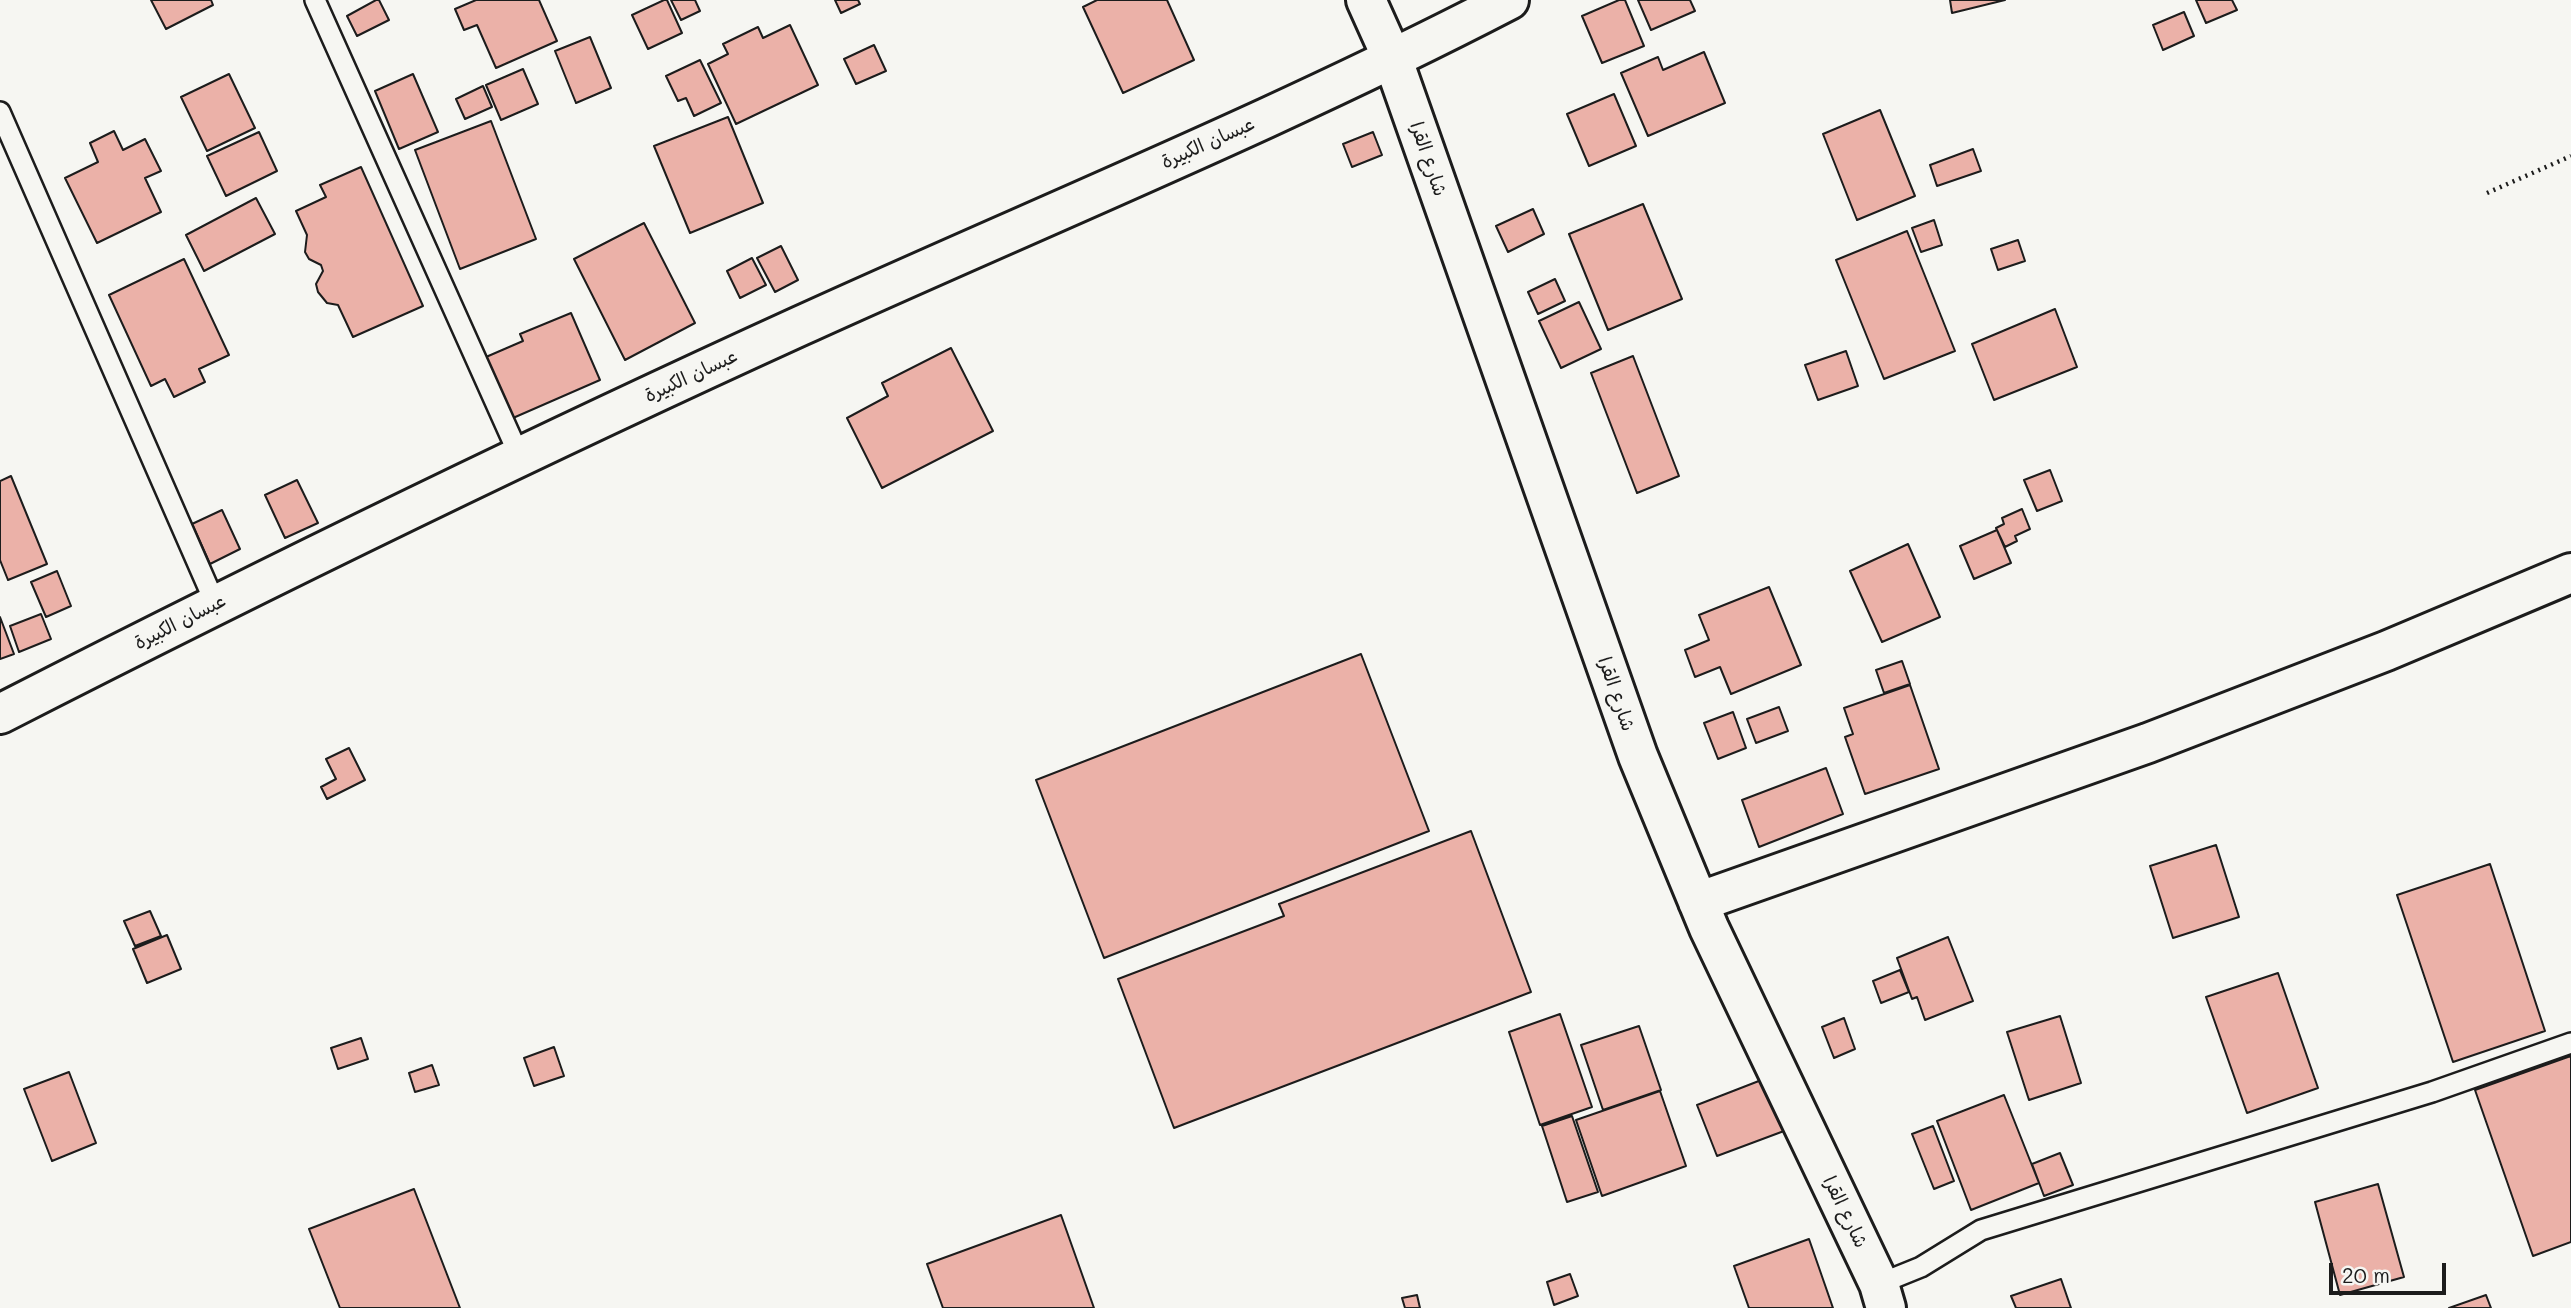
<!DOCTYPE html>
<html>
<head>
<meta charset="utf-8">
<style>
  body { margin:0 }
  #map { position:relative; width:2571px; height:1308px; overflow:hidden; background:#f6f6f2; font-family:Mali,sans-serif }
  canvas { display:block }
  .scale { position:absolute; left:2329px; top:1263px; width:117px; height:32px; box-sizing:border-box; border:4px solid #1c1c1c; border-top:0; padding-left:9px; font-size:21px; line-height:24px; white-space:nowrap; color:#1c1c1c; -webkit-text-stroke:5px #f6f6f2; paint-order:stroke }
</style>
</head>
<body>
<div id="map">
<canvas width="2571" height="1308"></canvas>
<div class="scale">20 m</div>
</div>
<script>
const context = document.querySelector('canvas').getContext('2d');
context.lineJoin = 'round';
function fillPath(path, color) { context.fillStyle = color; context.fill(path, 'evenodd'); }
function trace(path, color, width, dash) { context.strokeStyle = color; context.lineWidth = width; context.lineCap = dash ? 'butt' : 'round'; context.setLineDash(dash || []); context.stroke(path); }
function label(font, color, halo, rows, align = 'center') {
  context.font = font + ' Mali,"Playpen Sans Arabic",sans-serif'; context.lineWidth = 6; context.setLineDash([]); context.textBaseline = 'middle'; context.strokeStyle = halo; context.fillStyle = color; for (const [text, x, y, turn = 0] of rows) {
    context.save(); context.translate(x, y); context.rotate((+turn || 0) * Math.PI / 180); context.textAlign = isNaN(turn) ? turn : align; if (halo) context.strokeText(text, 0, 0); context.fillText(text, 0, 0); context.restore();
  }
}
const building = new Path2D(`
  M151,0H211L213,5L166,29Z
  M376,0H379L389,20L357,36L347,16Z
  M476,0H539L557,41L496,68L477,25L464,30L455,9Z
  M664,0H667L682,33L648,49L632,15Z
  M671,0H695L700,11L681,20Z
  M835,0H858L860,4L841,13Z
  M1097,0H1167L1194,60L1123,93L1083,7Z
  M1619,0H1625L1644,46L1602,63L1582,16Z
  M1638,0H1690L1695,11L1651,30Z
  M1950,0H2005L1952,13Z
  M2196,0H2232L2237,10L2206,23Z
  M2184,12L2194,36L2163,50L2153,25Z
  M790,25L818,85L736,124L708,64L728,54L723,44L758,27L763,38Z
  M590,37L611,88L576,103L555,51Z
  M874,45L886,71L856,84L844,59Z
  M1704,52L1725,103L1648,136L1621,73L1658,57L1663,70Z
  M700,60L721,103L694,116L686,98L678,101L666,76Z
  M523,69L538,104L501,120L486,85Z
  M229,74L255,128L207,151L181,97Z
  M413,74L438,132L399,149L375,91Z
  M483,86L492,107L465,119L456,99Z
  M1614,94L1636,146L1589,166L1567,114Z
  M1880,110L1915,196L1857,220L1823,134Z
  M728,117L763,203L690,233L654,146Z
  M491,121L536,239L460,269L415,150Z
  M114,131L123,150L145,139L161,171L145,178L161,212L97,243L65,178L98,162L90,143Z
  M259,132L277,171L226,196L207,156Z
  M1373,132L1382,155L1352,167L1343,144Z
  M1973,149L1981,171L1937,186L1930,165Z
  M361,167L423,306L353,337L338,305L327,303L318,292L316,284L323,271L321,265L309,259L305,252L307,235L296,211L326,197L320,185Z
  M256,198L275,234L204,271L186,235Z
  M1643,204L1682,299L1608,330L1569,234Z
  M1533,209L1544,234L1508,252L1496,226Z
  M1934,220L1942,245L1921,252L1912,228Z
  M644,223L695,323L625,360L574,259Z
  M1907,231L1955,351L1884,379L1836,260Z
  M2018,240L2025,261L1998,270L1991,249Z
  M781,246L798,280L775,292L757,258Z
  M752,258L766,285L740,298L727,271Z
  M184,259L229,355L199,369L205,382L174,397L165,379L151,386L109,295Z
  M1555,279L1565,301L1538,314L1528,292Z
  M1579,302L1601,349L1561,368L1539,321Z
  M2055,309L2077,367L1994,400L1972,344Z
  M571,313L600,380L513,418L486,357L523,341L520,334Z
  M951,348L993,431L882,488L847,418L888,396L882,383Z
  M1846,351L1858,386L1818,400L1805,365Z
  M1633,356L1679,476L1637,493L1591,373Z
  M2050,470L2062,501L2037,511L2024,480Z
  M11,476L47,564L8,580L0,560V481Z
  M297,480L318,523L285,538L265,495Z
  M2022,509L2030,529L2015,536L2017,541L2005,547L1996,528L2004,524L2002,518Z
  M222,510L240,549L210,564L192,524Z
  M1997,530L2011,563L1974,579L1960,546Z
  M1908,544L1940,617L1882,642L1850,571Z
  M57,571L71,606L46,617L31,582Z
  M1769,587L1801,665L1731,694L1720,667L1695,677L1685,650L1709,640L1699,615Z
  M41,614L51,639L19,652L10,626Z
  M0,617L14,654L0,659Z
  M1361,654L1429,831L1104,958L1036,780Z
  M1902,661L1910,684L1884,693L1876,670Z
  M1910,685L1939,769L1865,794L1845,737L1853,734L1844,708Z
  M1779,707L1788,731L1756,743L1747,719Z
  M1733,712L1746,748L1718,759L1704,723Z
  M349,748L365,780L327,799L321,787L336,779L326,759Z
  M1826,768L1843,814L1759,847L1742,800Z
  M1471,831L1531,992L1174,1128L1118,979L1284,916L1279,904Z
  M2216,845L2239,917L2173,938L2150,866Z
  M2490,864L2545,1031L2453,1062L2397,895Z
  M150,911L161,936L135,946L124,921Z
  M167,935L181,969L147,983L133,949Z
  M1948,937L1973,1001L1925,1020L1917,997L1912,999L1897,958Z
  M1900,970L1909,992L1881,1003L1873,981Z
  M2278,973L2318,1088L2247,1113L2206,997Z
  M1560,1014L1592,1107L1540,1125L1509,1032Z
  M2060,1016L2081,1083L2029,1100L2007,1032Z
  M1844,1018L1855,1049L1834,1058L1822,1027Z
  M1639,1026L1661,1090L1603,1110L1581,1045Z
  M361,1038L368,1059L338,1069L331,1048Z
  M554,1047L564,1076L534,1086L524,1058Z
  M2571,1056V1242L2533,1256L2475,1090Z
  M432,1065L439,1085L415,1092L409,1073Z
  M69,1072L96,1143L52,1161L24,1089Z
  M1764,1079L1784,1131L1717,1156L1697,1105Z
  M1660,1091L1686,1166L1602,1196L1576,1120Z
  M2004,1095L2039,1183L1971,1210L1937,1121Z
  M1572,1116L1598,1192L1567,1202L1542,1126Z
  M1933,1126L1954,1181L1934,1189L1912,1134Z
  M2060,1153L2073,1185L2044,1196L2032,1164Z
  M2378,1184L2404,1277L2340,1295L2315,1202Z
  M414,1189L460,1308H340L309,1229Z
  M1061,1215L1094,1308H943L927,1264Z
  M1809,1239L1833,1308H1749L1734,1266Z
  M1570,1274L1578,1296L1554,1305L1547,1282Z
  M2061,1279L2071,1308H2016L2011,1296Z
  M1417,1295L1420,1308H1405L1402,1298Z
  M2486,1295L2491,1308H2449Z`);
const path = new Path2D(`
  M2487,193L2571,156`);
const lane = new Path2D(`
  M315,0L519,455
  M0,112L215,603
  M1879,1284L1921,1267L1981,1230L2432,1092L2571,1043`);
const street = new Path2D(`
  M1366,0L1393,60L1638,756L1709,928L1879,1284L1886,1308
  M1698,902L2148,743L2386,651L2571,573`);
const secondary = new Path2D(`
  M0,714C264,579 530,449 800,326C1037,218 1278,120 1509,0`);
const streetNames = [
  ["عبسان الكبيرة",1208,143,-24],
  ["شارع القرا",1428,159,71],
  ["عبسان الكبيرة",691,376,-25],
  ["عبسان الكبيرة",180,622,-27],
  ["شارع القرا",1616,694,71],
  ["شارع القرا",1845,1212,64]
];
fillPath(building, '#ebb1a8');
trace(building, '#1c1c1c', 2);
trace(lane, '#1c1c1c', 24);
trace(street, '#1c1c1c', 44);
trace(secondary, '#1c1c1c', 44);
trace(path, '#1c1c1c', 4.5, [2, 5]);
trace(lane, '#f6f6f2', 19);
trace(street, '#f6f6f2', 38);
trace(secondary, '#f6f6f2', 38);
label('19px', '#1c1c1c', '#f6f6f2', streetNames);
</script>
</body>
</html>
